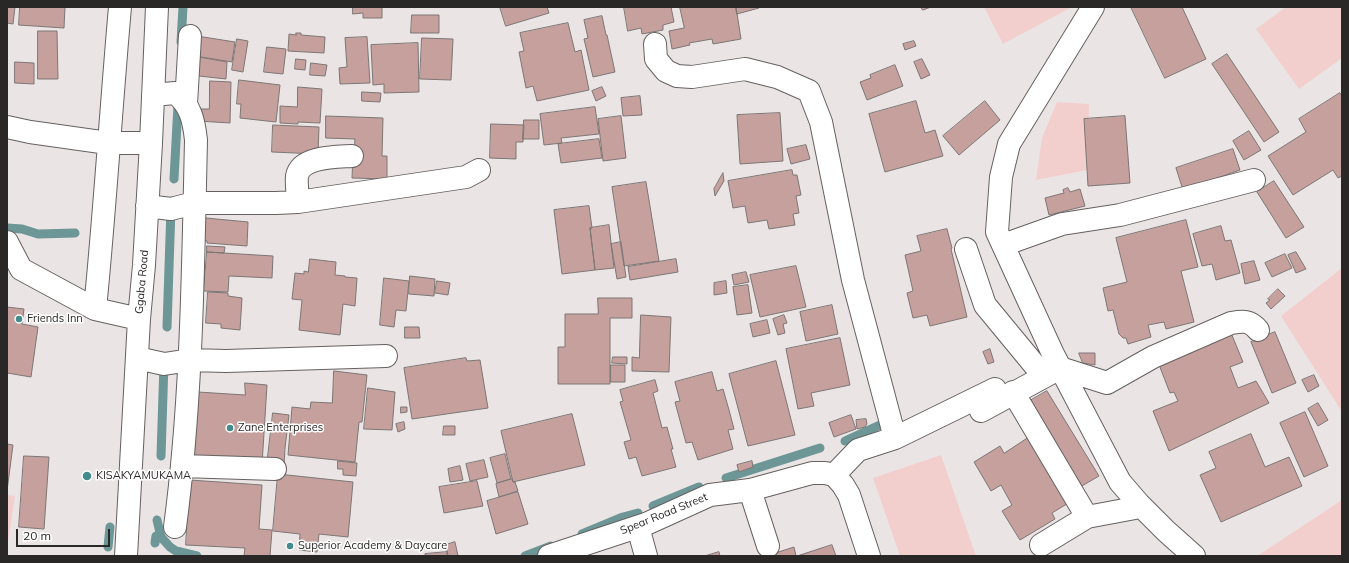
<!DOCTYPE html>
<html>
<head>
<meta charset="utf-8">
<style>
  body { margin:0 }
  #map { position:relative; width:1349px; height:563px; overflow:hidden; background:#ebe4e4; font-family:Mulish,sans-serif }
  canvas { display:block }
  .frame { position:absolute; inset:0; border:8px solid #2a2727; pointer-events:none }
  .scale { position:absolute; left:16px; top:529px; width:94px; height:18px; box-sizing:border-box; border:2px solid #2a2727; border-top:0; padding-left:5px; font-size:12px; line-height:14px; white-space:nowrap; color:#2a2727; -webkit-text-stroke:3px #fff; paint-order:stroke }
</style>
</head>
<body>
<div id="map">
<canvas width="1349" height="563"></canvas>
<div class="frame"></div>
<div class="scale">20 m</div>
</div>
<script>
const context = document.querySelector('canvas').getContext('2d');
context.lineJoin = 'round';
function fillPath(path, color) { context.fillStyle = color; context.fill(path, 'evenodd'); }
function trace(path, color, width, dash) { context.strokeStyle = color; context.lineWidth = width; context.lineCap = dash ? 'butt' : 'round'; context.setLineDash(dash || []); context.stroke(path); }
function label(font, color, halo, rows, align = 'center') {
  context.font = font + ' Mulish,sans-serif'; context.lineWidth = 3; context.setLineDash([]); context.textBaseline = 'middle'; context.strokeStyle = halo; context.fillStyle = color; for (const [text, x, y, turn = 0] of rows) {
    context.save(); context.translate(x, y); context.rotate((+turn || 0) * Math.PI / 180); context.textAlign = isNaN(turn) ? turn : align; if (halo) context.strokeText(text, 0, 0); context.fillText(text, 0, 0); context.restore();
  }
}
const green = new Path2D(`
  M984,7H1072L1003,44Z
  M1286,7H1342V58L1299,89L1256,29Z
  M1057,102L1089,104L1087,170L1036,180L1042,138Z
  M1342,268V412L1281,316Z
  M941,455L976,556H900L873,478Z
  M7,495L15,496L7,548Z
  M1342,500V556H1257Z`);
const stream = new Path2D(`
  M181,42L183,7
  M174,179L178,105
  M7,228L22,229L38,234L75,233
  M167,327L171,208
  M845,441L882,424
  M161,456L164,363
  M726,478L820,448
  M653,506L699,487
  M582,534L623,517L638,513
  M161,537L170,547L176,551L197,556
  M155,543L156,536L161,537L157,520
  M108,547L110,527
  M525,556L551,546`);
const building = new Path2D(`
  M7,7H15L13,24L7,23Z
  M20,7H65L64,28L19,25Z
  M353,7H382V18H363V13L353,14Z
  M500,7H547L549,13L506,26Z
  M624,7H671L674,22L663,25V30L642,34L641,28L628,31Z
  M680,7H736L741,39L713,44L712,39L689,43L690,45L672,49L669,31L684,28Z
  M736,7H758L759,8L737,14Z
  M921,7H931L923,10Z
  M1131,7H1182L1206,59L1165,78Z
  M412,15H439V33H411Z
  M602,16L606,35H607L615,72L593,77L584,39L588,38L584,20Z
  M568,23L575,52L581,50L589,90L537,101L533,86L526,88L519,52L524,51L520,33Z
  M38,31H57L58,79H38Z
  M296,33H301V35L325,37L324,53L288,51L289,34L296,35Z
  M197,36L235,42L232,62L194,56Z
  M367,37L370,83L340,84L339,68L347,67L345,38Z
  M422,38L453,39L451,80L420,79Z
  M237,39L248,41L243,72L232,70Z
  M914,41L916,46L905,50L903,44Z
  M418,43L419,92L384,93V84L373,85L371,45Z
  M267,47L286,49L283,74L264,72Z
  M1227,54L1279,132L1264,142L1212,64Z
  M200,57L227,62L226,79L199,76Z
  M296,59L306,60L305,70L295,69Z
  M922,59L930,75L921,79L914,62Z
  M15,62L34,63V84L15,83Z
  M311,63L327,65L325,76L310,75Z
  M895,65L903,86L867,100L860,82L871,78L870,75Z
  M239,80L280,85L276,122L240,118L241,104H237Z
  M210,81L231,82L230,123L198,121V109H209Z
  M298,87L322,89L320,123L298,122V124L280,123V106L297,107Z
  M602,87L606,96L596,101L592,91Z
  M362,92L381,93L380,102L362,101Z
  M1340,93L1342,96V176L1338,178L1333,170L1293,195L1268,156L1306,132L1299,119Z
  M640,96L642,115L623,116L621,98Z
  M916,101L925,133L935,130L943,156L885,172L869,114Z
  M985,101L1000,120L959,155L943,136Z
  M595,107L599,134L561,138L562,143L544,145L540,114Z
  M780,113L783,161L740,164L737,115Z
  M326,116L383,118L382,156H387V179L352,178L353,154H354L355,139L326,138Z
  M621,116L626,158L603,161L598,119Z
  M1125,116L1130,183L1088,186L1084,119Z
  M524,120H539V139H523Z
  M491,124L524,125L523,142H516V159L490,158Z
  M273,125L319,127L318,154L272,152Z
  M1249,131L1261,150L1244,160L1233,141Z
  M599,139L602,158L561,163L558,144Z
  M806,145L810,159L791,164L787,149Z
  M1233,149L1240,170L1183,190L1176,168Z
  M792,170L793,175H797L801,195L796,196L799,213L793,214L795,225L769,229L767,220L748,223L745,206L733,208L728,181Z
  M723,173L724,181L715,196L714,189Z
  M1274,181L1304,227L1286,238L1257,192Z
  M646,182L659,261L624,266L612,187Z
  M1068,188L1070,192L1080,189L1085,206L1049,215L1045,198L1064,193L1063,190Z
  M589,206L592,228H590L595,270L562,274L554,210Z
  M206,218L248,222L247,246L207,243V241L203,240Z
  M1186,220L1198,267L1181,271L1194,322L1166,329L1164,322L1148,325L1151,337L1128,344L1126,338H1123L1119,334L1113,310L1108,311L1103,288L1127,282L1116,238Z
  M609,225L614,268L595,270L590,228Z
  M1221,226L1225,241L1231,240L1240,273L1216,280L1212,264L1202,266L1193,234Z
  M947,229L952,248L951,249L967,317L930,326L927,315L913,318L907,293L913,291L905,255L921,251L917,236Z
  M621,242L626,277L617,279L611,244Z
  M207,246L225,247L224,253L207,252Z
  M207,252L273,256L272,278L229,276L228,292L204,291Z
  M1296,252L1306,269L1296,273L1288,255Z
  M1285,254L1292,268L1272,277L1265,263Z
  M310,259L336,262L335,275L345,276V277L357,278L355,306L343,304L340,335L299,330L302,300L292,299L295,273L304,274V271L308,272Z
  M676,259L678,272L630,280L628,267Z
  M1254,261L1260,280L1245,284L1241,264Z
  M796,266L806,307L760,317L750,275Z
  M746,272L749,282L734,285L732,275Z
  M410,276L435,279L434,296L409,294Z
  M384,278L409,281L406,311L396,310L394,327L380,325Z
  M437,281L450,283L448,295L435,293Z
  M726,281L727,293L714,295V283Z
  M748,285L752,313L737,315L733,287Z
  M1278,289L1285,296L1271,309L1266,303L1270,300L1268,299Z
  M208,292L228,293V296L242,298L240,330L221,328V324L206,323Z
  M598,298H632V318H610V384H558V347H565V314H598Z
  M832,305L838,334L806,341L800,312Z
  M7,307L24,309L22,324L38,327L31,377L7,373Z
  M641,315L671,317L669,372L632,371V357L639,358Z
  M784,315L787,323L783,324L785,333L778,335L773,319Z
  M767,320L770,333L753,337L750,324Z
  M405,327H419L420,338H405Z
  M1229,328L1243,362L1230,367L1238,388L1256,381L1269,403L1169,451L1153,411L1178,401L1174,392L1170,393L1156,357Z
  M1275,332L1296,383L1272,393L1251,342Z
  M840,338L850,385L811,393L814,406L798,409L786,349Z
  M990,349L994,362L988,364L983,352Z
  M1079,353H1095V365L1083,363Z
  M613,357H627V364L612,363Z
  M466,358L467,361L480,360L488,408L412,419L404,368Z
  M776,361L795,435L748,446L729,374Z
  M611,365H625V382H611Z
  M334,371L367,375L362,422H359L355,462L288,455L292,407L310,409L311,402L332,403Z
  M712,372L717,391L723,389L729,410L734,429L728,430L733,449L698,460L692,442L686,443L675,402L680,401L675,382Z
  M1314,375L1319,386L1308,392L1302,380Z
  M655,380L658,391L653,393L662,428L667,427L673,449H671L676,467L642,476L636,457L629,459L624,442L631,440L620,402L623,401L620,390Z
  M245,383L267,385L262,465L194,461L198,392L245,395Z
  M368,388L395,392L392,430L364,429Z
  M1047,391L1099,476L1080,487L1028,402Z
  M1318,403L1328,420L1318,426L1308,409Z
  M401,407H407V412L401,413Z
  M1305,412L1328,466L1304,477L1280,423Z
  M273,413L289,415L285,448L284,466L267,465Z
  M572,414L585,465L513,482L501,431Z
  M851,415L856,429L834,437L829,423Z
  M866,419L867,424L865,427L857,429L856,420Z
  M404,422L405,429L398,432L396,424Z
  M444,426H455V435H443Z
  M1251,434L1265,467L1289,457L1302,486L1221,522L1200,475L1216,468L1209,452Z
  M1031,436L1070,502L1052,513L1055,519L1020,540L1002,511L1012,505L1001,485L991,491L974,462L1000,446L1004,453Z
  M7,444L13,445L7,491Z
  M505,454L511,479L497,483L490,458Z
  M24,456L49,457L44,529L19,527Z
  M484,460L488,477L470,481L466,464Z
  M338,461L357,463L356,476L343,475V469H338Z
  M752,461L753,467L739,472L737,465Z
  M460,466L463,480L450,482L448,469Z
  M278,474L353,482L348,537L319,534L317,552L299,550L300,534L273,531Z
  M512,479L513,482H515L518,491L499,497L496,484Z
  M190,480L262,485L259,529L272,530L270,556H244L245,548L186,545Z
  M477,481L483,506L444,513L439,487Z
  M518,492L528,524L496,534L487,501Z
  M455,542L458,556H448L446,545Z
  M832,545L836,556H766L794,547L796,556Z
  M447,552V556H425V554Z
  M719,552L720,556H705Z`);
const minor = new Path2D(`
  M1093,7L1009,144L1001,177L997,232L1053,354L1120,482L1139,504L1166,531L1194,556
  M655,44L656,59L666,71L677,76L692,77L745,69L777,77L809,91L821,122L853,280L895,438
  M153,95L175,93C191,105 194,122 196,140C193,269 192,399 175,527
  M186,104L190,36
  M7,127L30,132L108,143H151
  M298,202C298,194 296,184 297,176C301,156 336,157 352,156
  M147,206L171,209L194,203H276L298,202L466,177L479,170
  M7,242L21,269L95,309L139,319
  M1003,245L1062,224L1120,215L1254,180
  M966,249L985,305L1037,368
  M95,309C105,209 111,108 120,7
  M137,358L164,364L190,360L226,361L386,356
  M1013,392L1087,517
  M981,411L1060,368L1107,383L1153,357L1231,323C1243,321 1250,320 1258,330
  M182,466L275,469
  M834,475L858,450L895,438L995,389
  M750,490L768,546
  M638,527L646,556
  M1041,545L1087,517L1135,508L1139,504
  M126,556L139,319L144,265L151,143L157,7
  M549,556L646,524L710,495L750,490L812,473H825L834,475L843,485L849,495L869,556`);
const markers = [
  [19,319,4,"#438b8d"],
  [230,428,4,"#438b8d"],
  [87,476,5,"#438b8d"],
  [290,546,4,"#438b8d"]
];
const streetNames = [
  ["Ggaba Road",142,282,-85],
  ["Spear Road Street",664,514,-22]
];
const poiNames = [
  ["Friends Inn",27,319],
  ["Zane Enterprises",238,428],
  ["KISAKYAMUKAMA",96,476],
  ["Superior Academy & Daycare",298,546]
];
fillPath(green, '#f2cfcd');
trace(stream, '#6d9697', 9);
fillPath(building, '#c5a09d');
trace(building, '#7c7675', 1);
trace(minor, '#666160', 24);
trace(minor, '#fff', 22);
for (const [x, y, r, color] of markers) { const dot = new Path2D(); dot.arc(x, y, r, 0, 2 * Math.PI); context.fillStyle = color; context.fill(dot); trace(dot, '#fff', 1.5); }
label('11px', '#2a2727', '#fff', streetNames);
label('11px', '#2a2727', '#fff', poiNames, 'left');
</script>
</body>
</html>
